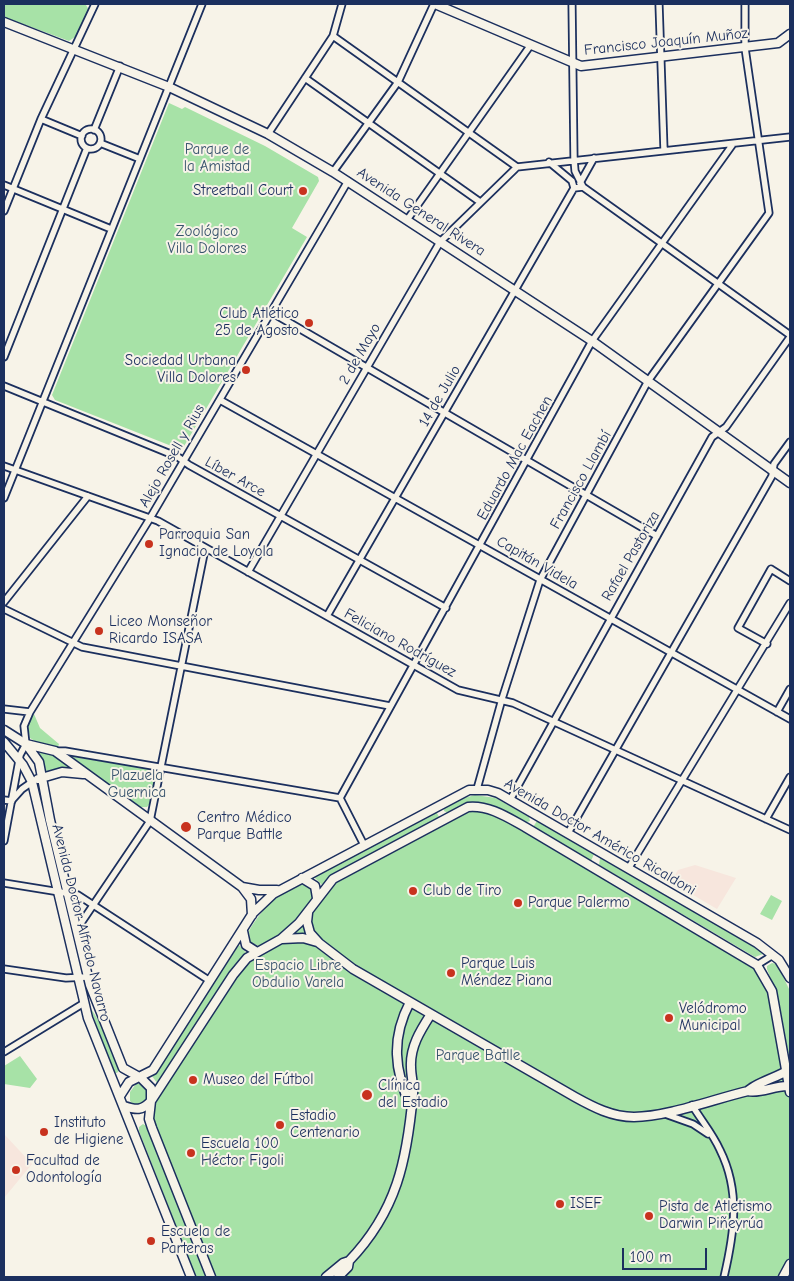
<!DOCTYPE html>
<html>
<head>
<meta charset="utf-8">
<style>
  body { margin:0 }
  #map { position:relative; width:794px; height:1281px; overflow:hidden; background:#f7f3e8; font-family:"Comic Neue",sans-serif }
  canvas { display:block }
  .frame { position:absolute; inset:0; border:5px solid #1b2f5e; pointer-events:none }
  .scale { position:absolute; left:622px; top:1248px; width:85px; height:22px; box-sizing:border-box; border:2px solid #1b2f5e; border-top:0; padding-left:6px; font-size:15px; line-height:18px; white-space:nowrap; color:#1b2f5e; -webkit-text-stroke:4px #f7f3e8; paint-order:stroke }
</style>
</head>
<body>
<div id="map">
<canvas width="794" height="1281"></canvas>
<div class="frame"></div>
<div class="scale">100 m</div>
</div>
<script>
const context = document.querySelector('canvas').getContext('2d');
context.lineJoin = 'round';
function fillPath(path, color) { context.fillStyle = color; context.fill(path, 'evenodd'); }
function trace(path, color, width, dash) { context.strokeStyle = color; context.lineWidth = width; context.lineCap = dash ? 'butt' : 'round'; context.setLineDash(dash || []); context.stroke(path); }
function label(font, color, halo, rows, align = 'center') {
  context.font = font + ' "Comic Neue",sans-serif'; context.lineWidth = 4; context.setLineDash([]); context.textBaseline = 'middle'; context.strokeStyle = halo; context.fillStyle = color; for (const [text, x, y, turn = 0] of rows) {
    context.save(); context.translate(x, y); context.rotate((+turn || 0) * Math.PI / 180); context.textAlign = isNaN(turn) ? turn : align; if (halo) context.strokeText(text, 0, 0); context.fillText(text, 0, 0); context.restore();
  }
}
const built = new Path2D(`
  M695,865L736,878L717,909L671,882L678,870Z
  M4,1134L32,1164L4,1198Z`);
const green = new Path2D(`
  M4,4L86,5L89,10L75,37L69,41L4,17Z
  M169,103L182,109L185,107L265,146L318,177L319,181L292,228L307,237L183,448L179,449L55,400L52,395Z
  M34,714L40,728L59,744L58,747L39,744L30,738L28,725Z
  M41,751L56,755L73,768L47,772L39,754Z
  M68,756L149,769L156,780L153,800L147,807H137Z
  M475,795L496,798L529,817L530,821L525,823C495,805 482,795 448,813L444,811V807L460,799Z
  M484,808L746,956L766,977L790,1092V1264L783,1277H211L149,1119L160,1085L237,969L281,939L325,888L460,811Z
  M436,811L439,817L332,875L322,885L314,877Z
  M537,821L594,854L591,861L533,827Z
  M600,858L761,950L763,954L755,957L599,865Z
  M306,885L312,890L313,898C301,920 281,935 259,946L250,942L249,931C258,914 285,882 306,885Z
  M771,895L782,901L772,920L760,914Z
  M239,945L247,954L230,973L157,1083L152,1076Z
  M772,963L777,964L790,991V1062L781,1013L775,990L767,969V966Z
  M90,1007L107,1034L120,1069L117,1073L113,1072Z
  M20,1056L37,1079L30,1088L4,1084V1066Z
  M142,1083L147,1088C148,1096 147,1101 140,1106L134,1105L130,1101V1092L136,1084Z
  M143,1124L148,1127L207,1277H196L139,1131V1127Z`);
const street = new Path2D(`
  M572,4L574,159L575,171L583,187
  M659,4L664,150
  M333,36L517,167
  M305,78L480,202
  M41,119L82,136
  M81 139a10 10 0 1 1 20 0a10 10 0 1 1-20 0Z
  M94,130L120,66
  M268,134L333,36L342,4
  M100,143L140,159
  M549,162L572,181L574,188
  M517,167L790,137
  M333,172L398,82L434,4
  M580,183L594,158
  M4,185L111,229
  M574,188L583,187L790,335
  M4,211L41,119L95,4
  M407,220L530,46
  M271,312L657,536
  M4,357L87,148
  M4,386L178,457L189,465L446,608
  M220,400L790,719
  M4,466L158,521L458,690L513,703L790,830
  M4,498L202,4
  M248,572L440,242L517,167
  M4,602L88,496
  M4,609L82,647L390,706
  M327,616L574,188
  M767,644L738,628L771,569L790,581
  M4,709L30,712
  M777,712L790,689
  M55,751H65L340,798
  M477,789L502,699L540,580L648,381L769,213L745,48V4
  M340,798L592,341L733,144
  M340,798L364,845
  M13,799L22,789L32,782
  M4,800L12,801
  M510,800L712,437L726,427L790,337
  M766,819L790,777
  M568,833L772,476L774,464L790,442
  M4,841L20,755L26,744L24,726L30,712L149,520L348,181
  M628,869L790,603
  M4,883L78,895L210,981
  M77,929L150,821L205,549
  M757,965L773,955
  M4,969L66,978L87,977
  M4,1052L84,1003
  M692,1105C701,1120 713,1134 720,1150C741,1192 734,1234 724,1277
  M665,1114L693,1124L708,1134`);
const secondary = new Path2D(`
  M435,4L581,66L778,43L790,34
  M4,22L169,87L268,134L333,172L592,341L790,483
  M4,730L26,744L39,762L50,820L90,985L123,1068L141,1078L151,1088V1101C142,1111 136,1110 124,1106
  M4,742L23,765L32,782L88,1018L191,1277
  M26,744L55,751L242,887L251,899L252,915
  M38,779L62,772L83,774
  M302,878L315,886L317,898
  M242,887L259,890H277
  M308,913L307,922L310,933L319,943L353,969L575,1097C593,1107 612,1117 634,1117C667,1117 714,1099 748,1091C761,1094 775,1085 789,1086
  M243,931L246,945L257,952
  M282,939L303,938L317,942
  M410,1002C391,1038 394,1071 411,1107
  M748,1091C755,1083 779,1077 790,1069
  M120,1096L129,1082L153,1070L253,913L273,894L469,790H488L498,793L757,943L779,960L790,978
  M211,1277L152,1128L149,1119L151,1101L233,975L247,958L281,939L299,923L333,879L468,807C489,805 507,817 525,827L757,965L772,991L790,1092
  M326,1277L343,1263L349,1261
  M338,1277L348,1267L349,1261C397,1211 407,1160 413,1094C414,1085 411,1076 411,1067C410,1047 420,1031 431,1014
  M783,1277L790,1264`);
const markers = [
  [303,191,5,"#c8321e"],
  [309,323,5,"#c8321e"],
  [246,370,5,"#c8321e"],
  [149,544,5,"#c8321e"],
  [99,631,5,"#c8321e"],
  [186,827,6,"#c8321e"],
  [413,891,5,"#c8321e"],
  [518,903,5,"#c8321e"],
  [451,973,5,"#c8321e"],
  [669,1018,5,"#c8321e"],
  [193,1080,5,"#c8321e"],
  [367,1095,6,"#c8321e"],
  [280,1125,5,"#c8321e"],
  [44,1132,5,"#c8321e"],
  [191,1153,5,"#c8321e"],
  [16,1170,5,"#c8321e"],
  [560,1204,5,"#c8321e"],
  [649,1216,5,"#c8321e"],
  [151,1241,5,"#c8321e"]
];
const streetNames = [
  ["Francisco Joaquín Muñoz",666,42,-6],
  ["Avenida General Rivera",421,212,33],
  ["2 de Mayo",360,354,-60],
  ["14 de Julio",440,396,-60],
  ["Alejo Rosell y Rius",172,456,-60],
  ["Eduardo Mac Eachen",515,458,-61],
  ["Líber Arce",235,477,29],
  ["Francisco Llambí",581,480,-61],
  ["Rafael Pastoriza",631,556,-60],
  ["Capitán Videla",537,563,30],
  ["Feliciano Rodríguez",400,643,29],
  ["Avenida Doctor Américo Ricaldoni",600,837,30],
  ["Avenida Doctor Alfredo Navarro",81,923,76]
];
const parkNames = [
  ["Parque de",217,150],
  ["la Amistad",217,167],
  ["Zoológico",207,232],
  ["Villa Dolores",207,249],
  ["Plazuela",137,776],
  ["Guernica",137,793],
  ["Espacio Libre",298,966],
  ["Obdulio Varela",298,983],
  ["Parque Batlle",478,1056]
];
const poiNames = [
  ["Streetball Court",293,191,"right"],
  ["Club Atlético",299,314,"right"],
  ["25 de Agosto",299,331,"right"],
  ["Sociedad Urbana",236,361,"right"],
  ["Villa Dolores",236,378,"right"],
  ["Parroquia San",159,535],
  ["Ignacio de Loyola",159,552],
  ["Liceo Monseñor",109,622],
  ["Ricardo ISASA",109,639],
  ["Centro Médico",197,818],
  ["Parque Battle",197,835],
  ["Club de Tiro",423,891],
  ["Parque Palermo",528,903],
  ["Parque Luis",461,964],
  ["Méndez Piana",461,981],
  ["Velódromo",679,1009],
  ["Municipal",679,1026],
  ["Museo del Fútbol",203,1080],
  ["Clínica",378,1086],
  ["del Estadio",378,1103],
  ["Estadio",290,1116],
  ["Centenario",290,1133],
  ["Instituto",54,1123],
  ["de Higiene",54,1140],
  ["Escuela 100",201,1144],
  ["Héctor Figoli",201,1161],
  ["Facultad de",26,1161],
  ["Odontología",26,1178],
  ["ISEF",570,1204],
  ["Pista de Atletismo",659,1207],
  ["Darwin Piñeyrúa",659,1224],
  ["Escuela de",161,1232],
  ["Parteras",161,1249]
];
fillPath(built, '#f7e6dd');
fillPath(green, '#a7e2a7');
trace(street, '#1b2f5e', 9);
trace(secondary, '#1b2f5e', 11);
trace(street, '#f7f3e8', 5.5);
trace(secondary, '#f7f3e8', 8);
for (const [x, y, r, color] of markers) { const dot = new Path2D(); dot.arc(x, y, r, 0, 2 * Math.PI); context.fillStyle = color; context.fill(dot); trace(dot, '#f7f3e8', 2); }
label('15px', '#1b2f5e', '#f7f3e8', streetNames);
label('15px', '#37536d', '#f7f3e8', parkNames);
label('15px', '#1b2f5e', '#f7f3e8', poiNames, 'left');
</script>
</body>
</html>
